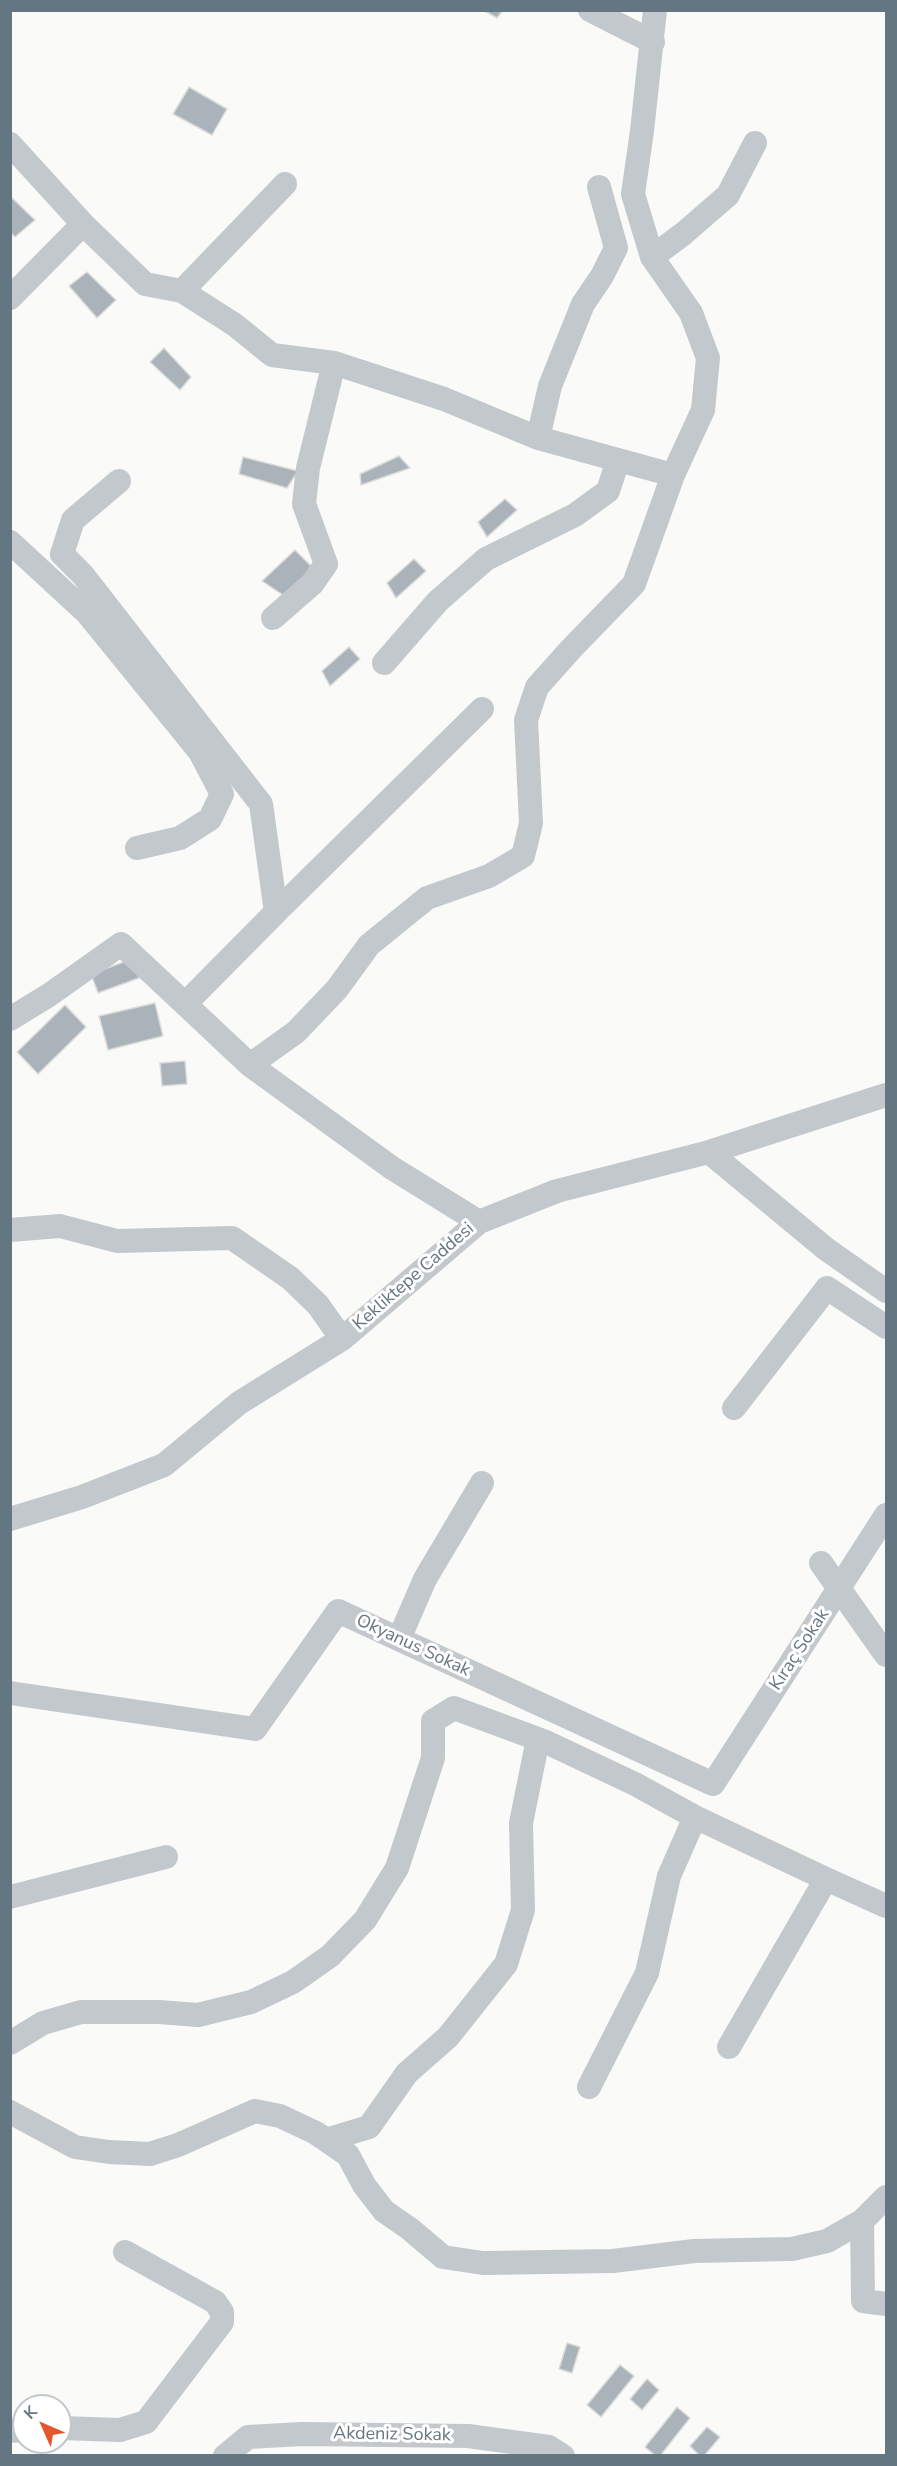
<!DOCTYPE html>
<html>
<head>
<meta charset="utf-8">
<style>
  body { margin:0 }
  #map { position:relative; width:897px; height:2466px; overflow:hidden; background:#fafaf8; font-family:"Nunito Sans",sans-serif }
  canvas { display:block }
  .frame { position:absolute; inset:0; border:12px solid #657683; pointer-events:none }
  .north { position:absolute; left:12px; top:2394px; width:60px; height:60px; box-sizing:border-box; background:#fff; border:2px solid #c1c8cd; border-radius:50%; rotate:315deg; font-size:16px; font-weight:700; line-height:24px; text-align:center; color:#657683 }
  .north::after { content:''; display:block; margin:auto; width:21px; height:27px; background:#e4572e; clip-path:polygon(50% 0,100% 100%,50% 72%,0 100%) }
</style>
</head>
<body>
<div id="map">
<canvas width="897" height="2466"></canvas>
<div class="frame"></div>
<div class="north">K</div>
</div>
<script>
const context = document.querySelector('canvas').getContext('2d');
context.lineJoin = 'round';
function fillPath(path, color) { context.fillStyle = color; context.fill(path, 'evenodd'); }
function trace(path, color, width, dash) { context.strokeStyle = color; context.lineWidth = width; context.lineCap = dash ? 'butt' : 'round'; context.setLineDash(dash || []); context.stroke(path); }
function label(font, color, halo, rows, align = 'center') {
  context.font = font + ' "Nunito Sans",sans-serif'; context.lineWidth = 6; context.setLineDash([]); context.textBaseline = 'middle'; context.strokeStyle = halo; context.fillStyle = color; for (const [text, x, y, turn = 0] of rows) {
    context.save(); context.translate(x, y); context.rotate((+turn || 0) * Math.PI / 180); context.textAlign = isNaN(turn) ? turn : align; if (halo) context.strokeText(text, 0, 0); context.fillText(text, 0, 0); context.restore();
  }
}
const building = new Path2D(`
  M483,10H503L497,18Z
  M189,87L227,109L212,135L173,114Z
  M10,196L35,220L15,237L10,232Z
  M87,272L116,300L97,318L69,286Z
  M164,348L191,377L180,390L150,362Z
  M399,456L410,468L361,485L360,474Z
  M243,457L298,471L287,488L239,474Z
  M505,499L517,510L487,537L478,522Z
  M295,550L313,568L283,595L262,581Z
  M414,559L426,571L396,598L387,583Z
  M349,647L360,659L330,686L322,671Z
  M132,959L139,978L98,993L91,974Z
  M155,1003L163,1036L108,1050L99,1016Z
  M65,1005L86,1027L38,1074L17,1052Z
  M185,1061L187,1084L162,1086L160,1063Z
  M567,2343L580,2347L572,2373L559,2369Z
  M620,2365L634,2376L601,2417L587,2405Z
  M647,2379L659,2390L642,2410L630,2399Z
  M677,2407L690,2418L660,2456H656L645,2447Z
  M707,2427L720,2437L704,2456H700L690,2446Z`);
const minor = new Path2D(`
  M590,10L653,42
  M10,144L83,224L145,284L182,291L235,325L272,355L334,363L444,399L538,438L673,475
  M652,257L683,234L728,195L755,143
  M182,291L285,184
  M10,298L83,224
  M538,438L550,386L583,304L602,276L616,248L599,187
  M119,481L73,520L62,554L83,575L261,804L276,912L185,1004
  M10,542L87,613L200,752L222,794L210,819L180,838L137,848
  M273,618L312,584L326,564L304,504L308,468L334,363
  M384,663L438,601L486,559L575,515L608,491L618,460
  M276,912L482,709
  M10,1019L49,995L121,944L250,1065L392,1168L479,1222
  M250,1065L296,1032L337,989L369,945L427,898L489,876L523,856L531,823L526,720L537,687L571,649L634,584L673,475L703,410L708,358L691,313L652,257L633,194L642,131L655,10
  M709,1152L826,1249L886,1291
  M10,1230L60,1226L117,1241L232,1238L290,1278L318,1305L342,1339
  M734,1408L827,1288L886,1327
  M10,1519L82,1497L164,1465L239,1403L342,1339L479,1222L557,1191L709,1152L886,1095
  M821,1563L886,1655
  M399,1639L425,1579L482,1483
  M10,1693L255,1729L338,1611L713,1784L886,1515
  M10,1897L166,1857
  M10,2043L43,2023L81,2012H159L198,2015L251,2002L293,1982L330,1956L365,1920L397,1868L433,1758V1721L454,1708L546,1742L635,1784L695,1817L826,1879L886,1906
  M729,2047L826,1879
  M589,2087L647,1973L669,1876L695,1817
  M10,2112L75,2147L109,2152L150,2154L178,2145L255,2111L280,2116L316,2133L348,2155L364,2185L384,2211L410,2229L443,2257L483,2263L613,2261L694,2251L792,2249L827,2241L862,2221L886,2197
  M326,2140L369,2127L407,2073L448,2037L506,1964L523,1910L521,1823L538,1739
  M862,2221L863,2301L886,2304
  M60,2428L120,2430L146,2422L222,2322V2312L215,2302L125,2252
  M10,2431L24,2430
  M225,2456L248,2437L302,2434L468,2436L549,2447L563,2456`);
const streetNames = [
  ["Kekliktepe Caddesi",414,1277,-41],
  ["Okyanus Sokak",413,1646,25],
  ["Kıraç Sokak",800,1650,-57],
  ["Akdeniz Sokak",392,2435,1]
];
fillPath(building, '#aab3b9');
trace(building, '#dcdcda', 1.5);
trace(minor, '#c3c8cc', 24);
label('18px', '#657683', '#fff', streetNames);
</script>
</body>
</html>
